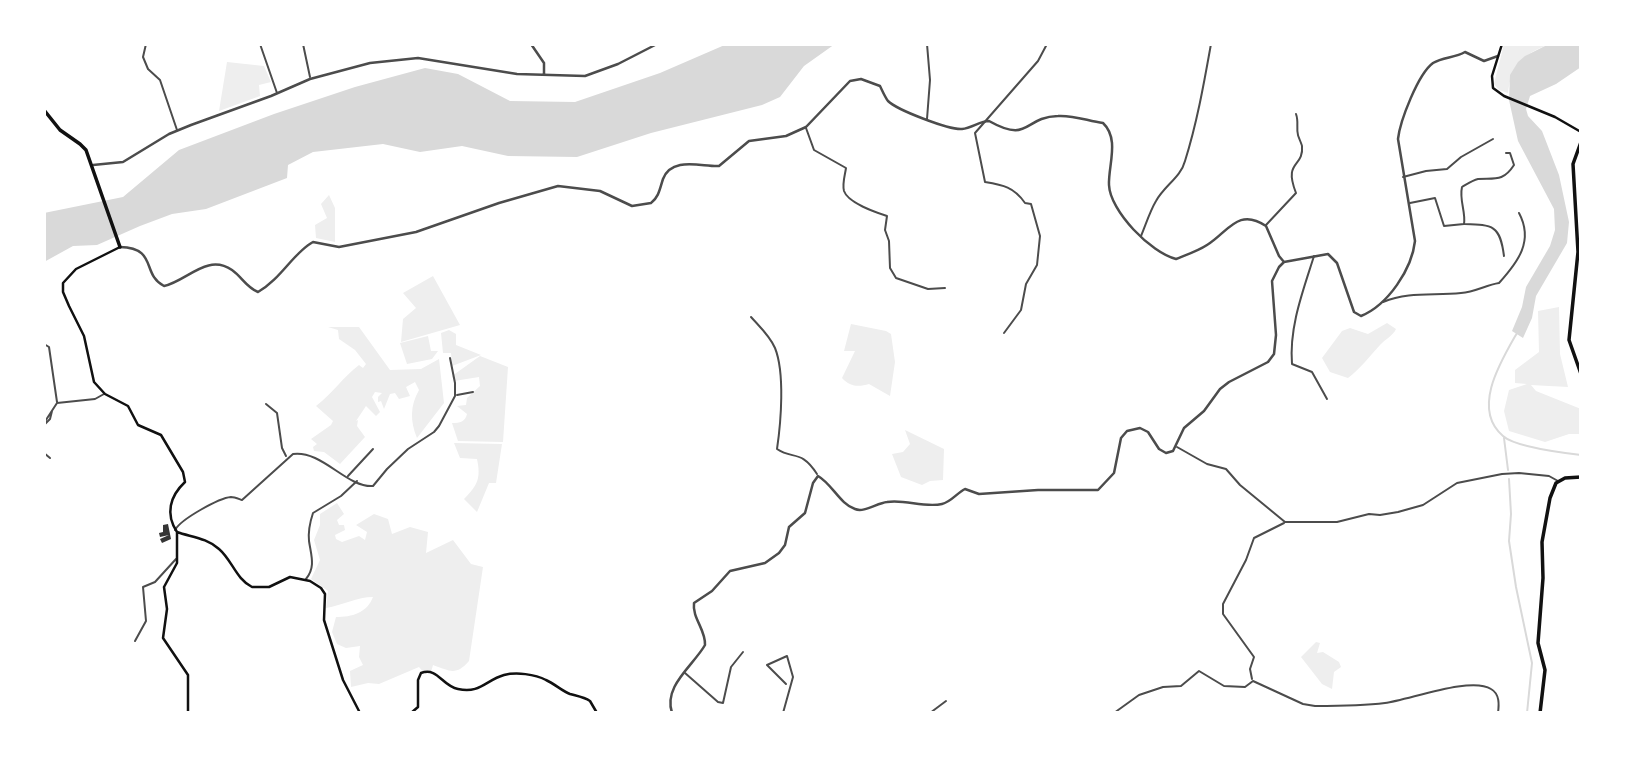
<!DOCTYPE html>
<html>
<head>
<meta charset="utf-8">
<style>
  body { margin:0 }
  #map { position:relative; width:1625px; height:757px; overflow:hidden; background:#fff; font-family:"Public Sans",sans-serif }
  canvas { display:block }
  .frame { position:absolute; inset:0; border:46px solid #fff; pointer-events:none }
</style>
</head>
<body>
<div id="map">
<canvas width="1625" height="757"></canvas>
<div class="frame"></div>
</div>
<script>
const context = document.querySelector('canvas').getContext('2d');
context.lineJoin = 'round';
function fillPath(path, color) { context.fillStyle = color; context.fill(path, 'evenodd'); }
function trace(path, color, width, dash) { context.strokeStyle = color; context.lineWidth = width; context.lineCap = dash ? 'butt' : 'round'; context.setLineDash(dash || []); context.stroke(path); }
const green = new Path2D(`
  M1504,44H1549C1522,56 1512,62 1508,93L1499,90L1494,84Z
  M227,62L264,66L271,82L259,85L260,96L219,111Z
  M329,195L335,208V242L316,238L315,225L327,218L321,204Z
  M433,276L460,325L401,342L403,319L416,308L403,293Z
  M1559,307L1560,354L1568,387L1531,385L1536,391L1581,409V434H1569L1545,442L1509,431L1504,411L1509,390L1527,384L1515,383V370L1539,352L1538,311Z
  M1387,323L1396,329C1393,336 1385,339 1380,345C1369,357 1361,368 1348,378L1330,372L1322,358L1342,331L1350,328L1368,334Z
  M851,324L886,331L891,334L895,362L890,396L869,384C859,387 850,387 842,378L855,351H844Z
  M328,327H359L390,370L421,369L439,359L444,403L417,438C410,421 410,406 419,390L415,382L406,387L410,396L399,399L395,393L390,394L384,409L381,401L378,402V397L382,393L375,392L372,397L380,412L376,416L366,406L356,421L358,420L357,426L365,437L340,464L324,452L314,451L313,447L317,444L311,439L331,425L333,421L316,406C333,393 343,377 359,365L363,368L366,364L355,350L339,339L338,330Z
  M449,330L456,334V345L481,355L452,366L451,353H443L441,333Z
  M428,336L431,351H438L432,359L407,364L400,343Z
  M480,356L508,367L503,442L458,441L452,423C460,423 465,422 467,414L457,406L466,405L467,398L480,386L479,377L454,381L452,376Z
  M905,430L944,449L943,480L930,481L922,485L901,477L892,454L903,452L910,444Z
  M454,443L502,444L496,483H489L477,512L464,499C478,485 481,478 477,459L460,458Z
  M337,503L344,514L337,520L339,525H344L345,530L335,535L336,539L342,542L359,536L365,540L367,532L356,525L374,514L388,519L392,534L410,527L428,532L426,553L453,540L471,564L483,567L469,661C456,676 450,671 433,665L431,672L425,674L419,667L379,684L368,683L351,687L350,671L363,665L359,657L360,646L346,648L337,644L332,632L336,617C352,617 367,613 373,597C357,597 343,605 326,608L328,591L311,579L320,560L314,540L320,525V514Z
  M1316,642L1320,643L1317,653L1323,652L1339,662L1341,667L1334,672L1332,689L1322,684L1301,657Z`);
const water = new Path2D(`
  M727,44H835L804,66L780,97L762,105L651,133L577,157L508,156L462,146L420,152L383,144L313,152L288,165L287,178L206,209L172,214L140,226L97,245L73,246L44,262V213L123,197L179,150L274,114L355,87L425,68L458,74L510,101L575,102L660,73Z
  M1549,44H1581V67L1556,84L1530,96L1526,109L1528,116L1542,131L1559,175L1569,222L1567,243L1536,296L1532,318L1523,338L1512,331L1522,307L1526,287L1550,246L1555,230L1554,209L1518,141L1509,100L1510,75L1518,62L1525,56Z`);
const stream = new Path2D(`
  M1517,333C1501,361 1471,409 1503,436C1515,447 1564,453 1581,455
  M1504,438L1508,470
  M1509,479L1511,514L1509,541L1516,587L1532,663L1527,713`);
const building = new Path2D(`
  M168,524L171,539L162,543L160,539L169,535L160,537L159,533L163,532V525Z`);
const minor = new Path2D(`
  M146,44L143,57L148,69L160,80L177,130
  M260,44L277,93
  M303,44L310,77
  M927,119L930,80L927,44
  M806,128L814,150L846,168C845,175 842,184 844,191C848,203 875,212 887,216L885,230L889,241L890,268L896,278L928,289L945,288
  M1403,177L1426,171L1447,169L1461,157L1493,139
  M1410,203L1435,198L1444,226L1464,224C1466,212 1459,200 1462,187C1467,184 1473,180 1478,179C1495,178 1503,182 1514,165L1510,153H1506
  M1464,224C1493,225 1500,225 1504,256
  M1266,225L1296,193C1283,160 1304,168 1302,146C1302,145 1298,136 1298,135C1296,128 1299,122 1296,114
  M1141,236C1146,224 1150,211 1156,201C1164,186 1181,177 1185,161C1197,123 1204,83 1211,44
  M1314,256C1303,291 1289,327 1292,364L1312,372L1327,399
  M1383,302C1409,291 1434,296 1461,293C1475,292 1486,285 1499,283C1518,262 1534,241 1519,213
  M751,317C759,326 770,336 775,348C785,373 781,422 777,449C793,460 801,449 817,474
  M1004,333L1021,310L1026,284L1037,265L1040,236L1031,204L1025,203C1014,187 1003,185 985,182L975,133L1038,61L1047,44
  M44,344L49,347L57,402
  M457,395L473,392
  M266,404L277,413L282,448L286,456
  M44,423L57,403L95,399L104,394
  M44,425L50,419L52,411
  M1177,447L1207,464L1226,469L1240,485L1285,522H1337L1369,514L1380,515L1398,512L1423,505L1457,483L1502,474L1519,473L1549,476L1558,481
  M44,453L50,458
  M348,476L373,449
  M175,530C181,519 219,498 231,497C234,497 239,499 242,500L293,454C322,450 347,488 373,486L387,469L408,449L434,432L439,426L455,396V383L450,358
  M306,579C316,567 311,555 309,541C308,531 310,522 313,513L341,496L357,481
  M135,641L146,621L143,587L155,582L176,559
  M685,673L718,702L723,703L731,667L743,652
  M1252,679L1250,669L1254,657L1223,614V604L1246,560L1254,538L1284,523
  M783,713L793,677L787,656L767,665L786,684
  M930,713L946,701
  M1114,713L1139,695L1163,687L1181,686L1199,671L1224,686L1245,687L1253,681L1303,704L1315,706C1338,706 1362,706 1385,703C1409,700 1471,676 1491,689C1500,694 1499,705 1498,713`);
const tertiary = new Path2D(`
  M531,44L544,63V75
  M93,165L123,162L169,134L191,125L271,96L310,79L370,63L418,58L517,74L585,76L618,64L657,44
  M120,247C158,248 141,274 164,286C187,281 207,253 232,270C242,277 246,287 258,292C281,279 294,252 313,242L339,247L416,232L499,203L558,186L600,191L632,206L651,203C659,197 660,188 663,179C672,156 702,167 719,166L749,141L786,136L806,127L850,81L861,79L880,86C882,90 885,97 888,101C897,110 949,130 962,129C972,128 980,121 989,121C1030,144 1023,117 1058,116C1074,115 1088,121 1103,123C1120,139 1108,166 1109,185C1110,211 1151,253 1176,259C1186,255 1198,251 1207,245C1228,232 1238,207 1266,226L1279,256L1284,262
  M1284,262L1328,254L1337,263L1354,312L1361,316C1388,305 1412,269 1415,241L1398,139C1400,121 1418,74 1433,63C1443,57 1455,58 1465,52L1484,61L1498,56
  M672,713C663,686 693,666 705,645C706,630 692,618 694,603L712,591L730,571L765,563L779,553L785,545L789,527L805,513L813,483L818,476C832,484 840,504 855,509C864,513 877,503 887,502C905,499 924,508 942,504C951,502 957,493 965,489L979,494L1038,490H1098L1114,473L1121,438L1127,431L1140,428L1148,432L1159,449L1166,453L1173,451L1184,428L1204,411L1220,389L1229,382L1268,362L1274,354L1276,335L1272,281L1279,267L1284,262`);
const secondary = new Path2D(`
  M1502,44L1492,76L1493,88L1504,96L1555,117L1581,132
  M120,247L76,269L63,283V292L69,306L84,336L94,382L105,394L128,406L138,425L161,435L183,472L185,482C170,496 165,514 177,532C191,537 207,538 219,549C232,560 236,579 252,587H269L290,577L310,581L321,588L325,594L324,620L343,680L360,713
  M177,532V563L164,587L167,609L163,638L188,675V713
  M411,713L418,707V680L421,673C438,667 442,686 458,689C480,694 486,680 504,675C516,672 535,674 546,680C555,684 562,691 570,694C577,696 584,697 590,701L597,713`);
const primary = new Path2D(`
  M44,110L60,130L80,144L86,150L120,247
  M1581,142L1573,164L1578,252L1569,340L1581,374
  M1540,713L1545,670L1538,643L1543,578L1542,542L1550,498L1556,483L1565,478L1581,477`);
fillPath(green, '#eee');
fillPath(water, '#d9d9d9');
trace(stream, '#d9d9d9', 2);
fillPath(building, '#353535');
trace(minor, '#4c4c4c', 2);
trace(tertiary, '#4c4c4c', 2.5);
trace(secondary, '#111', 2.5);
trace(primary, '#111', 3.5);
</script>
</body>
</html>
